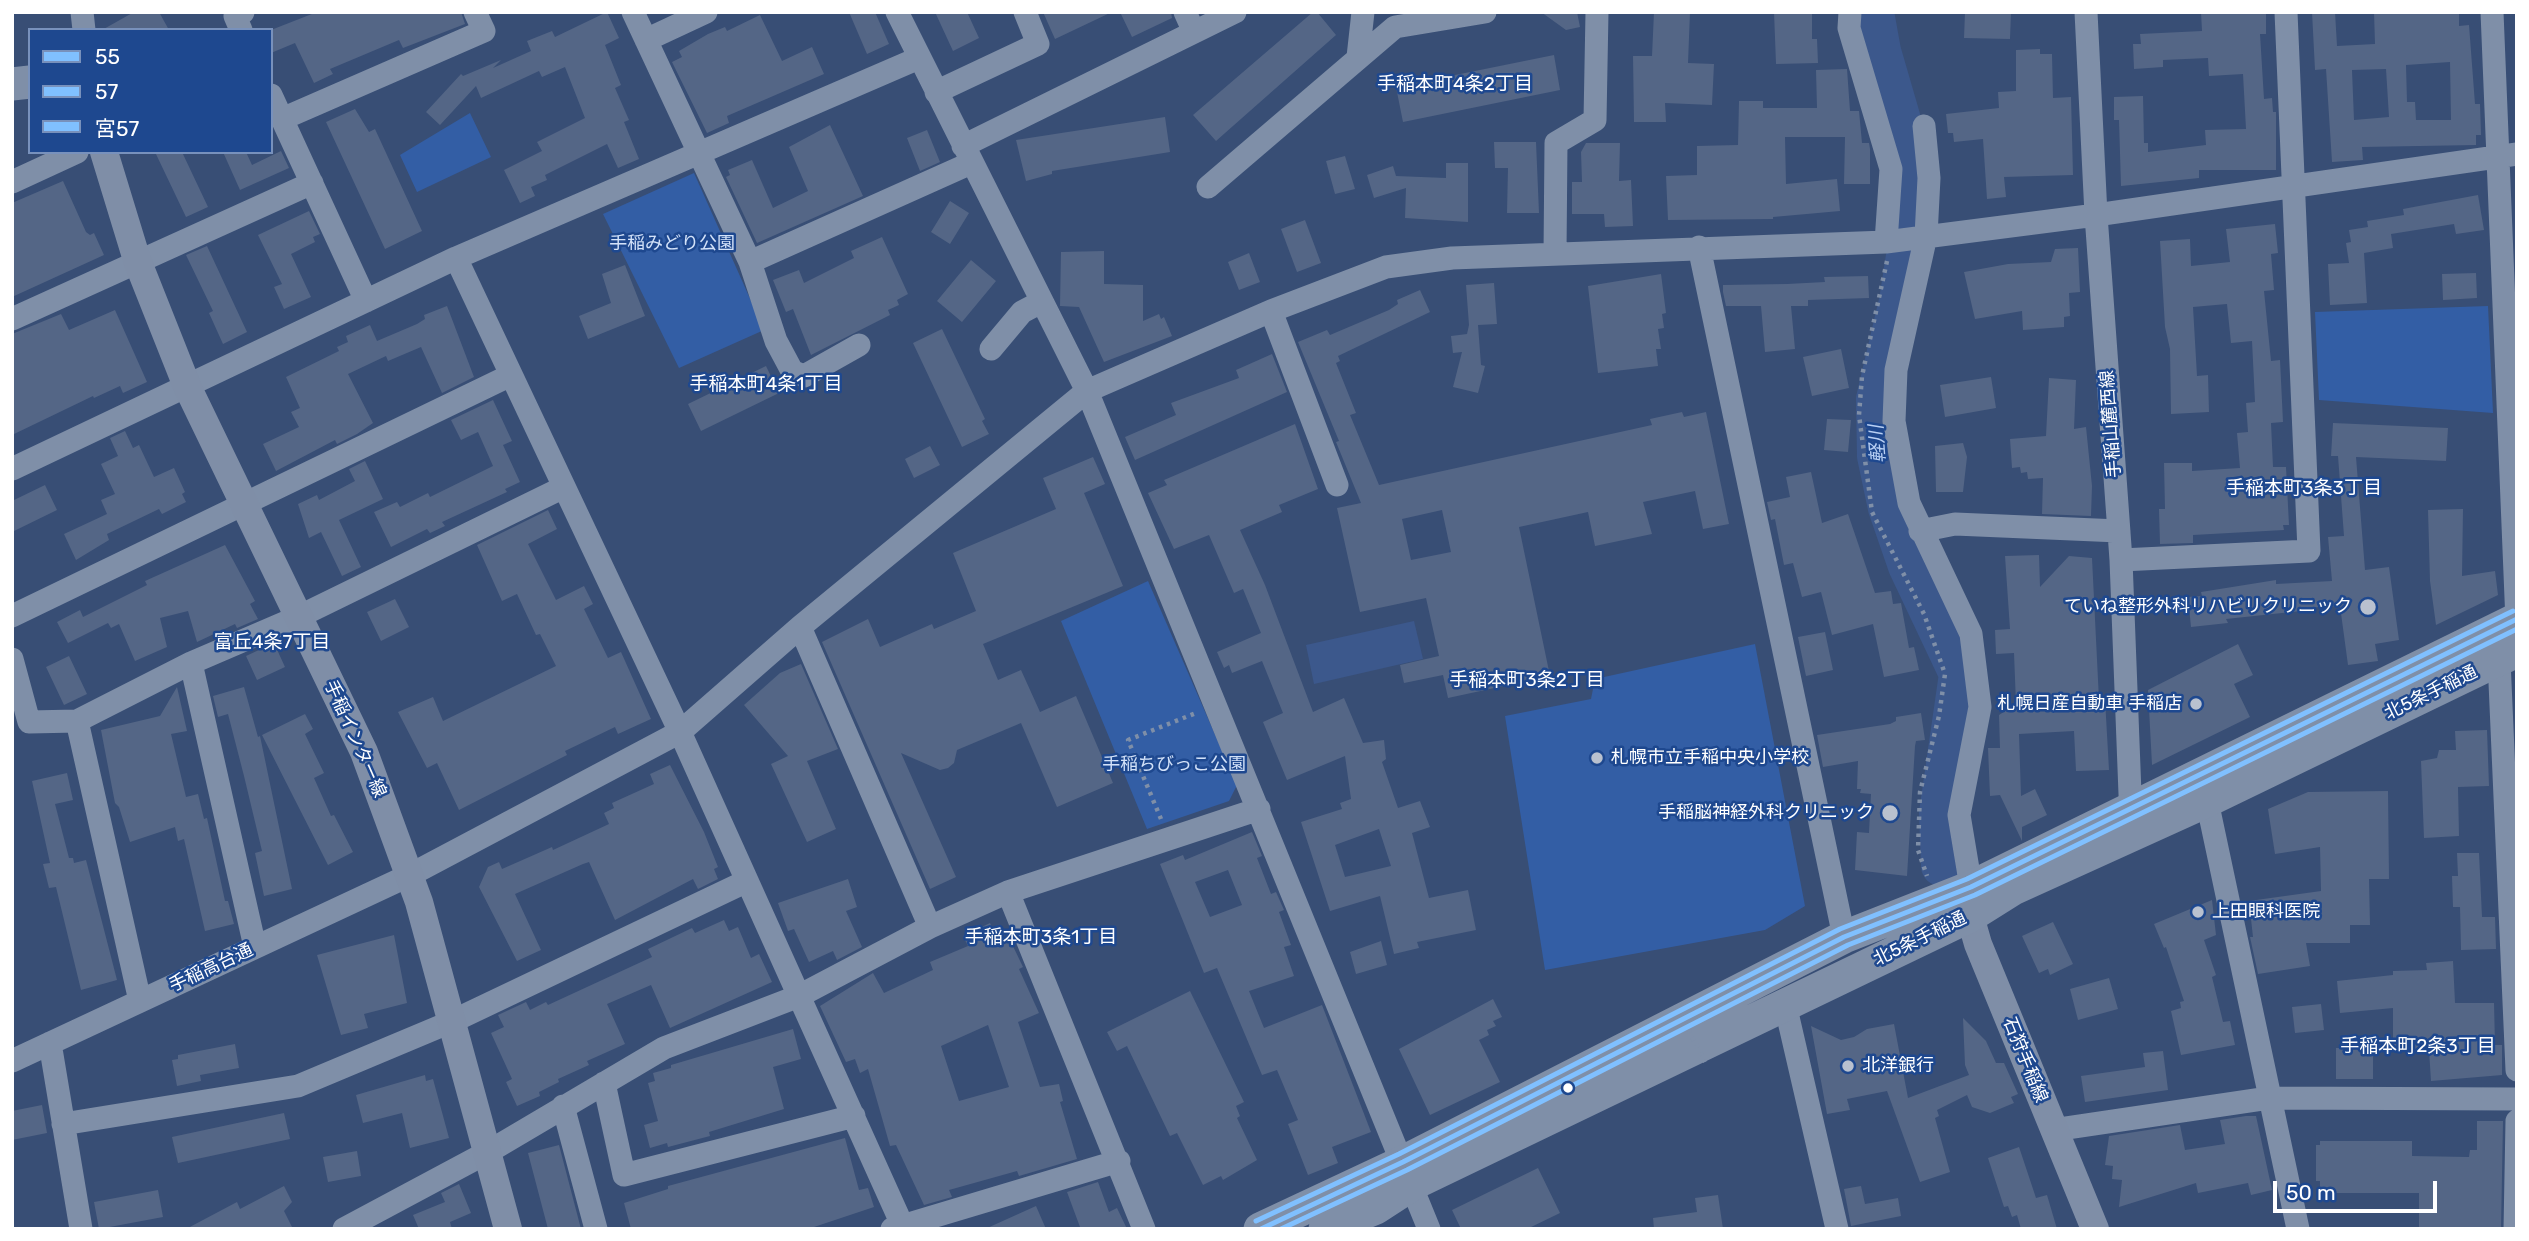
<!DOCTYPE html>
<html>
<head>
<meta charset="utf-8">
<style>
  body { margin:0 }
  #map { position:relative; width:2529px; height:1241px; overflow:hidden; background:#384e75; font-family:Rubik,"Noto Sans JP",sans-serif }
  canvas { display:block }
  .frame { position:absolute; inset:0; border:14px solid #fff; pointer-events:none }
  .legend { position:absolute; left:28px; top:28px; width:245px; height:126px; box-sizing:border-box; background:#1e488f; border:2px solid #7891bc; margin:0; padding:9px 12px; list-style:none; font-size:21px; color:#fff }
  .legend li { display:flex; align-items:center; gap:14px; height:35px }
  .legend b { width:35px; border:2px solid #7891bc }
  .scale { position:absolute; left:2273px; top:1181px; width:164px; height:32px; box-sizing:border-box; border:4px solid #fff; border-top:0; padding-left:9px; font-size:21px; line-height:24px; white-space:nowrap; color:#fff; -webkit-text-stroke:5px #1e488f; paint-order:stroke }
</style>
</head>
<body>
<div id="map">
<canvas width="2529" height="1241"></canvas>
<div class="frame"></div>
<ul class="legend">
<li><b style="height:9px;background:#80c0ff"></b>55</li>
<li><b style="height:9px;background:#80c0ff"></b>57</li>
<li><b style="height:9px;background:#80c0ff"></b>宮57</li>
</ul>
<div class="scale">50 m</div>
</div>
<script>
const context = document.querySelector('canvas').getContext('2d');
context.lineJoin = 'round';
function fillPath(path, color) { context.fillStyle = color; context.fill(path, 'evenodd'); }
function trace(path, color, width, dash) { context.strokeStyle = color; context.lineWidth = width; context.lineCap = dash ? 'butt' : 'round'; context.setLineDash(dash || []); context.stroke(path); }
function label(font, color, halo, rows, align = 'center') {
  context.font = font + ' Rubik,"Noto Sans JP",sans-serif'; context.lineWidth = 5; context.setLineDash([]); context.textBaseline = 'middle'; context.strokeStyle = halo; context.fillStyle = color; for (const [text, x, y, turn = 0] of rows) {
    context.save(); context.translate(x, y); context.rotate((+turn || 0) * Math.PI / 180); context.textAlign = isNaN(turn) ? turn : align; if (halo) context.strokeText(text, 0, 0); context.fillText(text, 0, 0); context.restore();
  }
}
const green = new Path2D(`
  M470,113L491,157L417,192L400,155Z
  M694,173L764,330L679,368L603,214Z
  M2488,306L2493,413L2319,400L2315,312Z
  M1148,581L1237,785L1229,801L1147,829L1061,621Z
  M1755,644L1805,906L1765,930L1545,970L1505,716L1591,699L1595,679Z`);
const water = new Path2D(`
  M1414,621L1423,659L1314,684L1306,645Z`);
const river = new Path2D(`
  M1874,12L1881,51L1908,144L1911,183L1910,230L1899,301L1876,399L1877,456L1888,508L1908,566L1959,674L1939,813L1941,866`);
const building = new Path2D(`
  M134,12H159L169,30H102Z
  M317,12H461L465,24L403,48L399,40L330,69L333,74L314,83L295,43L271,53V30Z
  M607,12L619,38L605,45L621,85L615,88L629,120L624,122L639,159L618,168L607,144L545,175L547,180L531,187L535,196L520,203L504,170L542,151L537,142L585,118L565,67L542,77L539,71L481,98L476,86L440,125L426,112L461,74L463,76L501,60L493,68L531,51L527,41L552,31L555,37Z
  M849,12H875L889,44L867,54Z
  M935,12H967L979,38L953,51Z
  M1043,12H1112L1055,39Z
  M1120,12H1171L1172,18L1132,37Z
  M1313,12H1317L1336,35L1216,141L1193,115Z
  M1541,12H1577L1580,27L1566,30Z
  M1654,12H1690L1688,63L1714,64L1712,105L1665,103L1666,122H1634L1633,56H1652Z
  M1774,12H1812V39H1817L1818,63L1776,64Z
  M1965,12H2011L2010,39L1964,38Z
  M2201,12H2266V34H2260L2264,99L2272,98L2273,112H2276V170H2199V178L2121,186L2119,120H2114V97L2143,96L2144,143H2148V152L2206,145L2205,130L2246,129L2243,74L2209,76L2208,58L2163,60V67L2134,69L2133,44H2141L2140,34L2202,31Z
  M2312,12H2335L2337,46L2375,44L2374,12H2459V26L2469,25L2475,104H2480L2481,135H2476V145L2362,147L2363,160L2332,162L2326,69L2315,70ZM2450,62L2451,120H2416L2415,102H2407L2406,65ZM2386,69L2389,117L2354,120L2352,70Z
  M760,15L782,61L812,47L824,74L727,116L729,123L707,133L672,62L682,57L679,51L708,34L725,27L727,31Z
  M2040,49V54H2052L2053,98L2071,97L2073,175L2004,177L2006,197L1987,199L1983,139L1954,142L1953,133H1948L1946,114L1999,108L1998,92L2016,91V50Z
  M1554,55L1560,90L1403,122L1396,87Z
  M1847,69L1850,111H1859L1862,143H1869L1870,149V184H1844L1845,137H1785L1786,184L1837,179L1840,211L1773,217V219L1668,220L1666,176L1697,175V146L1738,145L1739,101H1763V108H1817L1816,70Z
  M355,109L369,132L375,129L422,231L385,249L326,122Z
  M1165,117L1170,152L1052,171V174L1026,181L1016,140Z
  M830,125L863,196L757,243L726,177L730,175L728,170L752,160L773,208L808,191L789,147Z
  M927,130L940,162L920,171L907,138Z
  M1494,142H1536L1539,213H1507L1508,168H1495Z
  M1586,143H1620L1619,181L1631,180L1633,226L1605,227L1604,214H1572V182H1582L1581,152Z
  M281,151L289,168L240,190L223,152H246L252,165Z
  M155,152H182L208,207L186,217Z
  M1345,156L1355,189L1335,194L1326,161Z
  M1446,163H1468V222L1405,218L1406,188L1374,198L1367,175L1393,166L1396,176L1446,178Z
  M63,181L86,232L90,235L94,233L104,255L12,297V203Z
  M2478,195L2484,230L2456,234L2454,224L2391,234L2393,248L2364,253L2367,303L2330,305L2328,264L2349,263L2346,243L2351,242L2349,230L2368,227L2367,221L2404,215L2403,209Z
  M950,201L969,213L950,244L931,232Z
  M309,211L320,234L313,237L315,242L291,254L311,297L284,309L274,287L282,284L258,235Z
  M1305,220L1321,263L1297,272L1281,229Z
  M2275,224L2278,253L2271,254L2274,290L2264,291L2271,361L2280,360L2283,422L2271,423L2273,467H2286L2289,525H2283L2284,530L2193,535V543L2160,544L2159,509H2165L2164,463H2192V471L2240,468L2237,433L2248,432L2246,403L2255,402L2252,341L2231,343L2227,304L2193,307L2197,376L2208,375L2209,412L2171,414L2170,349L2165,327L2160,241L2190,239L2191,266L2230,262L2226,229Z
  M882,237L908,294L897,300L899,305L888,310L890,315L811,355L793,309L786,312L773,280L799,270L804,283L854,258L851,251Z
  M207,246L247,332L223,344L209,313L213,311L186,255Z
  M2078,248L2080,292L2069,293L2070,316L2064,317V327L2023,330L2022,311L1975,319L1964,272L2008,264L2051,262L2055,249Z
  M1104,251V284L1143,285V321L1159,314L1161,319L1164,317L1172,336L1104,362L1079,307L1060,306L1061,252Z
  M1249,253L1260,282L1239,290L1228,262Z
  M971,260L996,281L962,322L937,301Z
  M625,265L645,316L588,339L579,316L611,303L602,274Z
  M2476,273L2477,298L2443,300L2442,274Z
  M1661,274L1666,313L1662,314L1664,328L1658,329L1661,349H1656L1658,366L1598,373L1588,286Z
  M1868,276L1869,298L1808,300V306H1791L1795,349L1765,352L1761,306H1726L1723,292V285L1787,284L1825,282L1824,277Z
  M1494,283L1497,324L1478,325L1481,365L1485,366L1478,393L1453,387L1462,352L1453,353L1451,336L1467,334L1469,325L1466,285Z
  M1420,290L1430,312L1338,356L1340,361L1336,363L1356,413L1350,415L1379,485L1652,425L1650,419L1682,412L1684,417L1706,412L1729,524L1703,529L1695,491L1643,502L1652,534L1595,546L1588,512L1519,527L1550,676L1448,698L1443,675L1404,683L1400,665L1439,656L1426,598L1360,612L1337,508L1361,503L1336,442L1339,441L1298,342L1327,330L1330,335L1389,310L1398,304L1397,300ZM1442,510L1451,552L1411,560L1402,519Z
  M447,306L474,377L442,393L421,347L388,361L386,356L348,374L373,423L357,434L337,444L335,440L276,471L263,444L299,427L291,412L300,408L286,377L339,351L337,347L348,342L346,336L370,325L377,341L417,324L425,319L424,315Z
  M115,310L147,382L123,393L120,386L94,398L93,396L12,435V334L61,314L69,330Z
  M942,329L985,419L982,421L989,434L962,447L913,343Z
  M1841,349L1849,388L1812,396L1803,357Z
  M1272,354L1287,392L1135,460L1125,437L1176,415L1171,403L1239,378L1236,370Z
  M766,366L779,393L701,431L688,404Z
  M1991,377L1996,408L1945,417L1940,385Z
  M2049,378L2076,380L2074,429L2086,427L2092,486L2091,516L2042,514L2043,478L2028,479L2027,472L2021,473L2020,467L2012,468L2010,439L2046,436Z
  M493,400L512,441L503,445L520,482L505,489L507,492L442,522L445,526L430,533L427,529L391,547L374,512L397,502L400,507L428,493L430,497L493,466L478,432L461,440L451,420Z
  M1827,419L1851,420L1848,452L1824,450Z
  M2333,423L2448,428L2446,461L2356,457L2365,570L2389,567L2399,640L2375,644L2378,661L2348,665L2340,606L2301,608V611L2226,619L2228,623L2191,627L2188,597L2202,596L2201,592L2276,580V584L2332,581L2328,537L2344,536L2338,456H2331Z
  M1295,424L1318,489L1279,505L1282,512L1240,530L1265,585L1313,712L1344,698L1363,743L1384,740L1386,759L1382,762L1398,808L1420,801L1430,827L1412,833L1429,898L1468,890L1476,930L1417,942L1419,948L1394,954L1380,896L1330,911L1301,822L1342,809L1340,803L1351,799L1345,756L1287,780L1263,722L1283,713L1262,661L1232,673L1229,665L1224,668L1217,652L1261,633L1243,589L1234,593L1209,535L1174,549L1148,493L1167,485L1164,480ZM1379,829L1391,866L1345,877L1335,845Z
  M125,431L133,448L139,445L154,477L174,468L185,492L182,494L186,502L162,514L159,509L107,534L109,540L76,560L64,534L107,514L101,500L115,494L101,464L118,456L110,438Z
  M1963,443L1967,457L1963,492H1936L1935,446Z
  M930,446L940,465L914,478L905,459Z
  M1093,457L1105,484L1084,493L1123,586L983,644L998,680L1021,670L1040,712L1076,696L1113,783L1057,807L1021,723L957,750L954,763L948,768L940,770L901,753L956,877L930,889L822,642L868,619L880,647L932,624L934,629L976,611L953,553L1056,509L1043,478Z
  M365,461L383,499L339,520L361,567L342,576L321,532L309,538L298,504L317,495L319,500L355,481L349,469Z
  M1811,472L1822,523L1848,514L1875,593L1891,591L1893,604L1901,603L1909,648L1914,647L1919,670L1884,677L1873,624L1832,635L1821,592L1802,597L1793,563L1784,565L1775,519L1771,520L1767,502L1790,497L1786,477Z
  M45,485L57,510L12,532V501Z
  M2463,509L2462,576L2495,571L2498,595L2436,625L2430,581L2428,510Z
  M548,510L557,529L528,544L556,600L584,586L593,604L584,609L608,658L621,652L651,719L618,734L615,727L565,751L567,755L459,810L437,763L427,768L398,712L433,697L443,721L556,666L540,634L536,635L517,594L502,601L477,545Z
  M225,545L255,601L250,604L258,619L237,628L235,624L197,642L188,611L160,618L167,647L135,661L119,624L111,628L108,623L68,643L57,622L80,610L83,617L147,585L145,581Z
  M2039,555L2040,587L2069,556L2092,558L2099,700L2105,699L2109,770L2076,771L2074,731L2019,734L2021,796L2035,789L2047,815L2022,827V841L2000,795L1990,796L1988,748H2000L1999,715L2016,704L2014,653L1996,654L1995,630L2010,629L2005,556Z
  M395,599L409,627L381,641L367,612Z
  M1825,632L1833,670L1806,676L1798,637Z
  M274,643L285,667L257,680L246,656Z
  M2238,644L2253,675L2234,684L2250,717L2152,765L2148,690Z
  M69,656L87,694L64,705L46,667Z
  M801,664L838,749L807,761L836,829L807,842L771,764L788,756L744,705L780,673Z
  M177,687L187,731L171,734L186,797L198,794L204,819L207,818L225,901H228L234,924L205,931L184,839L178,841L175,827L130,842L119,807L115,803L101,730L160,716Z
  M244,687L258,737L260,736L292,889L264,896L255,853L262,851L244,776L228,714L218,717L213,696Z
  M1921,713L1925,740L1916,741L1915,746L1907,876L1855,870L1857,832L1869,833L1871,794L1860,793L1861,789H1857L1858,761L1823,767L1817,735L1890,724L1896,721V717Z
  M305,714L313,729L305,734L324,773L314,778L331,816L334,815L353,852L328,865L262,735Z
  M2487,730L2489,786L2458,787L2459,836L2424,838L2421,761L2437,758L2439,750H2456L2455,731Z
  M670,765L704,832L718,867L714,869L718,879L698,889L693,879L615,920L589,862L583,864L515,894L541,950L517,961L479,887L488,867L499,862L502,869L552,847L553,850L609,824L604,813L614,808L612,803L654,784L650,774Z
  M67,773L73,800L55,804L69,858H73L74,863L86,860L117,980L81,990L56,887L49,888L43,864L50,863L32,781Z
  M2388,791L2389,879H2369L2370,925H2350V943H2306L2310,966L2258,974L2250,937H2253L2249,901L2321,891L2320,847L2275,854L2268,809L2308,792Z
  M1252,832L1262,856L1257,858L1271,894L1276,892L1284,910L1279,912L1291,945L1284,947L1294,976L1249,991L1264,1028L1322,1005L1371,1132L1332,1147L1338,1163L1308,1175L1288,1124L1298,1120L1277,1070L1262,1075L1217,968L1204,973L1160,864L1183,855L1185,860ZM1228,870L1242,905L1210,917L1195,882Z
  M2457,853H2479L2482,917H2495L2496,949L2461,950L2460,907H2453L2452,876H2458Z
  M848,879L857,907L846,911L862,947L837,960L833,951L809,962L794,929L788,931L778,903Z
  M2212,900L2216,935L2204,940L2216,975L2212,977L2223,1022L2230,1021L2235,1045L2181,1055L2171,1011L2181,1008L2180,1002L2184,1001L2166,947L2164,948L2154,924Z
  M724,920L729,931L738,927L751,958L759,954L772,982L670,1028L651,985L607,1004L625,1044L587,1061L589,1065L558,1079L559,1082L539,1092L540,1096L517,1106L506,1082L512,1079L491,1033L504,1027L498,1015L526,1002L530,1010L546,1002L548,1005L652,957L648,949L692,928L695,933Z
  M2053,922L2073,964L2050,975L2048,969L2039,973L2022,936Z
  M990,923L1000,945L1010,940L1023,967L1019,969L1039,1013L1018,1022L1040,1087L1059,1084L1063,1101L1060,1102L1077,1159L1019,1176L1017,1171L949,1190L952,1197L924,1205L896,1145L890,1146L868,1069L860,1073L855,1059L846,1062L820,1006L873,973L884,993L933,970L930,962L968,946L963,936ZM988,1025L1009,1087L959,1101L941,1046Z
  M394,935L407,1003L364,1014L368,1028L341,1035L317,955Z
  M1381,941L1387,965L1356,974L1350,952Z
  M2453,961L2455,1003H2494L2495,1045H2502V1075L2431,1081L2429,1050H2393V1008L2340,1013L2337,981L2393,975V971L2427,970L2426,963Z
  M2109,978L2118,1009L2078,1020L2070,989Z
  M1190,991L1244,1102L1236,1106L1240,1116L1237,1118L1257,1160L1223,1180L1221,1176L1203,1185L1177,1133L1170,1136L1127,1046L1117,1051L1107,1032Z
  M1493,999L1502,1017L1493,1021L1496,1026L1487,1030L1489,1035L1479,1040L1500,1082L1430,1115L1399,1049Z
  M2321,1004L2324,1030L2295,1033L2292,1007Z
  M1963,1018L1986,1041L1996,1063H2004L2018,1094L2011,1097L2014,1103L1990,1113L1972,1107L1967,1095L1937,1110L1939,1116L1935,1118L1950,1172L1920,1182L1887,1091L1847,1099L1850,1110L1827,1114L1811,1026L1841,1040L1854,1037L1867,1029L1894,1024L1908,1098L1969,1075L1965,1065Z
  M793,1029L801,1059L773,1067L784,1109L709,1132L710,1136L668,1147L667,1143L650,1148L644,1125L658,1121L648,1083L655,1081L653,1073L671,1068V1065Z
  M235,1044L239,1068L200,1075L201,1081L177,1086L172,1060L178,1059V1055Z
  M2336,1048H2373V1079H2336Z
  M2163,1051L2168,1090L2085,1102L2081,1076L2145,1067L2143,1053Z
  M425,1075L426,1081L433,1079L449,1138L410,1148L402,1113L363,1123L356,1095Z
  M42,1105L47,1133L12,1140V1111Z
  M284,1113L290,1139L178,1163L172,1137Z
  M2246,1116H2256L2272,1190L2251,1195L2248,1183L2198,1193L2196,1183L2119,1207L2122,1180L2112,1179L2113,1166L2105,1165L2109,1136L2180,1125L2185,1150L2225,1144L2220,1120Z
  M2477,1121H2503L2501,1229H2419V1193H2320V1181H2316V1145H2320V1141H2412V1156L2469,1157L2470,1150H2477Z
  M845,1138L859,1190L868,1188L874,1207L808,1229H631L624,1203L668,1189V1186Z
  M559,1145L581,1229H548L528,1153Z
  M2019,1147L2036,1198L2047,1195L2057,1229H2021L2017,1215L2012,1217L2008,1206L2004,1207L1988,1158Z
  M357,1151L361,1176L328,1182L323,1157Z
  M1538,1168L1560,1213L1527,1229H1461L1452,1210Z
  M1098,1182L1109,1212L1117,1208L1127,1229H1076L1080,1227L1067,1192Z
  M459,1184L471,1213L450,1222L452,1229H419L413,1215L445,1202L441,1193Z
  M284,1186L292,1202L284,1211L293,1229H186L237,1202L240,1209Z
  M1861,1186L1865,1204L1898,1198L1901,1216L1851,1226L1844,1189Z
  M158,1190L163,1217L99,1229L94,1202Z
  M1718,1195L1723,1229H1654L1653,1218L1697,1212L1695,1198Z
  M1036,1206L1046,1229H985Z`);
const path = new Path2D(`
  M1887,261L1862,376L1859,415L1872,512L1924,614L1945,674L1939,716L1920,792L1918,850L1927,876
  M1161,819L1128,740L1196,713`);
const minor = new Path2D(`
  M82,12L84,30
  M633,12L750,262L971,163
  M897,12L1087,391L1429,1229
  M1185,12L1194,32
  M1850,12L1849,28L1891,169L1886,242
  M2086,12L2096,215L2121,560L2131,820
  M2492,12L2517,622
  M241,30L235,16L243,12
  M646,40L706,12
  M1358,57L1363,12
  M936,92L1038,44L1025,12
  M271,95L366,301
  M282,119L484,31L475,12
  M1924,126L1929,178L1926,236L1896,370L1894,421L1909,503L1971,634L1980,707L1959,815L1971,887
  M963,146L1235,12
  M12,182L77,152
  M1208,187L1395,27L1485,12
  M1699,247L1844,937
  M1555,254L1556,143L1595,120L1597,12
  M456,258L680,732L904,1229
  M750,262L776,341L792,371L804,376L859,345
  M1271,311L1337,485
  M12,319L312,183
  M991,349L1022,312L1041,302
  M12,469L456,258L919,58
  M1920,531L1955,524L2119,531
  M2121,560L2309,551L2286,12
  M12,616L511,375
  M800,627L930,927
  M12,659L29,722L77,721L191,663L298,617L564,487
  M2499,660L2517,1070
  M191,663L255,947
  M77,721L140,1001
  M2207,801L2298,1229
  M1008,892L1144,1229
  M1785,1004L1837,1229
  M50,1043L81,1229
  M12,1061L410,875L680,732L800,627L1087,391L1271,311L1386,267L1452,258L1886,242L2096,215L2517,154
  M604,1083L624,1175L854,1116
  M563,1106L596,1229
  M63,1124L298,1086L453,1021L747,881
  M2053,1130L2269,1098L2517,1099
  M344,1229L488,1152L664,1048L799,996L930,927L1008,892L1259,809
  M892,1229L1119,1161
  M2515,1229L2517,1121`);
const major = new Path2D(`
  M104,152L137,260L187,386L364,752L419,902L508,1229
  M1971,897L1970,916L1978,944L2095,1229`);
const highway = new Path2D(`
  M12,84L30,82
  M1260,1229L1403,1162L1844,937L1971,887L2517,619
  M1325,1229L1376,1208L1413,1184L1970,916L2013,889L2207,801L2517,651`);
const pathBridge = new Path2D(`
  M1677,1007L1705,1062`);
const bus1 = new Path2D(`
  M1261,1229L1403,1162L1844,937L1971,887L2517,619`);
const bus2 = new Path2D(`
  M1281,1229L1407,1170L1848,945L1975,895L2517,629`);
const bus3 = new Path2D(`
  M1256,1221L1399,1154L1840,929L1967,879L2513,611`);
const markers = [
  [2368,607,9,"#b9c1cf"],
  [2196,704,7,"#b9c1cf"],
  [1597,758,7,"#b9c1cf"],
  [1890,813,9,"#b9c1cf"],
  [2198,912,7,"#b9c1cf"],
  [1848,1066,7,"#b9c1cf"],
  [1568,1088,6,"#fff"]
];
const parkNames = [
  ["手稲みどり公園",672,244],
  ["手稲ちびっこ公園",1174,765]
];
const streetNames = [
  ["手稲山麓西線",2111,424,-94],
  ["北5条手稲通",2431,693,-26],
  ["手稲インター線",355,739,66],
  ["北5条手稲通",1920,939,-26],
  ["手稲高台通",211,968,-25],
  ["石狩手稲線",2025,1060,68]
];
const poiNames = [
  ["ていね整形外科リハビリクリニック",2352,607],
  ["札幌日産自動車 手稲店",2182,704],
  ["札幌市立手稲中央小学校",1611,758,"left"],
  ["手稲脳神経外科クリニック",1874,813],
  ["上田眼科医院",2212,912,"left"],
  ["北洋銀行",1862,1066,"left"]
];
const neighbourhoodNames = [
  ["手稲本町4条2丁目",1455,85],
  ["手稲本町4条1丁目",766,385],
  ["手稲本町3条3丁目",2304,489],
  ["富丘4条7丁目",272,643],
  ["手稲本町3条2丁目",1527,681],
  ["手稲本町3条1丁目",1041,938],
  ["手稲本町2条3丁目",2418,1047]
];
const waterNames = [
  ["軽川",1878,444,-94]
];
fillPath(green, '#335ea5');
fillPath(water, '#3c588c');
trace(river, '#3c588c', 40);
fillPath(building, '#546686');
trace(path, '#7f8fa8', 4.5, [3.5, 5]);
trace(minor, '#7f8fa8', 23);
trace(major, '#7f8ea7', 28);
trace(highway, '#7f8fa8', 33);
trace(pathBridge, '#7f8fa8', 4.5, [3.5, 5]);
trace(bus1, '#80c0ff', 5);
trace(bus2, '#80c0ff', 5);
trace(bus3, '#80c0ff', 5);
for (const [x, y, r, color] of markers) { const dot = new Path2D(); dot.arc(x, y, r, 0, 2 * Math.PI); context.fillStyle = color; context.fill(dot); trace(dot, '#1e488f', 2.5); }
label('18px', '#d3e2f9', '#1e488f', parkNames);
label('18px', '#fff', '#1e488f', streetNames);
label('18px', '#fff', '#1e488f', poiNames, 'right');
label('19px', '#fff', '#1e488f', neighbourhoodNames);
label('italic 19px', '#b9d0f4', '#1e488f', waterNames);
</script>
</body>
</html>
